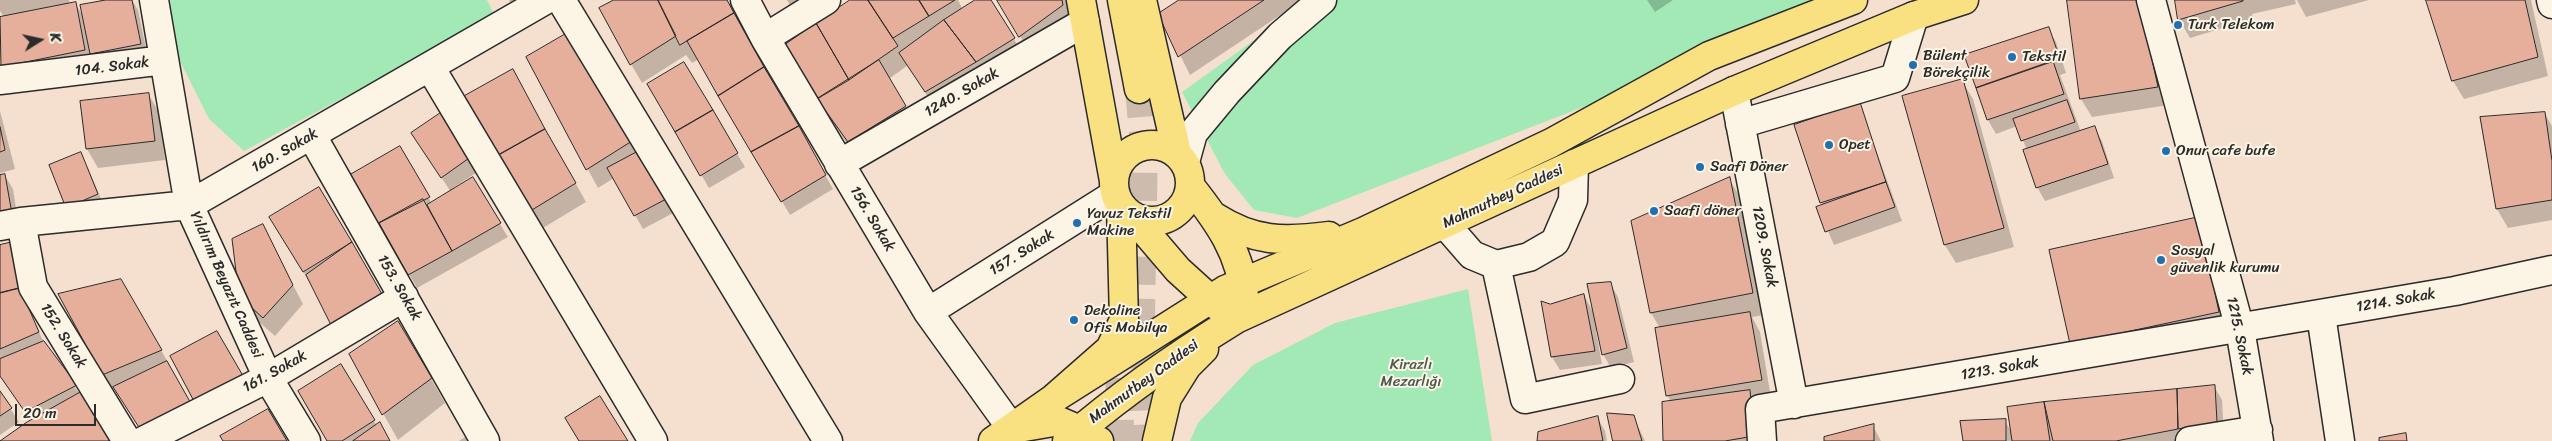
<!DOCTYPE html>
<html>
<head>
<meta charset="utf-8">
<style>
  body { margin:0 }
  #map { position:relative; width:2552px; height:441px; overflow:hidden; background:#f5e0cf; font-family:Sriracha,sans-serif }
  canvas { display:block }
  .north { position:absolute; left:15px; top:15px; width:50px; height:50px; -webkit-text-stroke:4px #fcf5e5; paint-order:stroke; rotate:80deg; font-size:14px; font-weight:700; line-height:20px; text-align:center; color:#2b2b2b }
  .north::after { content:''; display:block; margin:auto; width:18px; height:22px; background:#2b2b2b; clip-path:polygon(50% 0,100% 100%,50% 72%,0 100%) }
  .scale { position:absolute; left:15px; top:404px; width:81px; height:22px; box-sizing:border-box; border:2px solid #2b2b2b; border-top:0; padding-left:6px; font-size:15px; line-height:18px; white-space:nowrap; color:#2b2b2b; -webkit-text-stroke:4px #fcf5e5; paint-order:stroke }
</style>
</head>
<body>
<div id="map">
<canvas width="2552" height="441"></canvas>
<div class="north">K</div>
<div class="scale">20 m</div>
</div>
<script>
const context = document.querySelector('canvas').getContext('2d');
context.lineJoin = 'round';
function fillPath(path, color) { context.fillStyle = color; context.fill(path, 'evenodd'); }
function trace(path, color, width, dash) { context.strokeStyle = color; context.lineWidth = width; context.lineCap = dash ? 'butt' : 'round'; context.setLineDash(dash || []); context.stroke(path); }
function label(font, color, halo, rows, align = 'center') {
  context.font = font + ' Sriracha,sans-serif'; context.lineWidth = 4; context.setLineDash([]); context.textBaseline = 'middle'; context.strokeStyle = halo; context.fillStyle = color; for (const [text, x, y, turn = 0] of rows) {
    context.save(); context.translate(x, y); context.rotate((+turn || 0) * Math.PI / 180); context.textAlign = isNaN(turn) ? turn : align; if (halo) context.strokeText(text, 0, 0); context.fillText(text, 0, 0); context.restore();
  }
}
const green = new Path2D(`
  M170,0H487L495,16L244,151L209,119L178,57Z
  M1310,0H1859L1297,218L1254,210L1225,174L1182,92Z
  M1468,289L1492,441H1190L1198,423L1253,365L1335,323Z`);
const shadow = new Path2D(`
  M0,0H69V4L75,3L83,16L100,2L99,0H132L138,10L148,58L2,67L0,55V18L4,17L0,11Z
  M509,0H561L521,21Z
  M617,0H727L833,189L790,215L699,59L692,63L686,55L642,83L631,64Z
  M787,0H821L794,13Z
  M852,0H958L963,10L978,0H989L1022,52L933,105L908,65L889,79L916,125L859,160L829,118L787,46Z
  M999,0H1068L1073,24L1031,55Z
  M1181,0H1303L1190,75L1160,15Z
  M1647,0H1673L1655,12Z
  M2068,0H2141L2168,105L2092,117L2081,99Z
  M2177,0H2295L2296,4L2252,14L2253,19L2190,38L2179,19Z
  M2297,0H2369L2306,17Z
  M2427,0H2531L2548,76L2464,99L2453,81Z
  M2048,29L2056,42L2066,73L2060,75L2081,132L2094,128L2102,141L2114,178L2045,201L2037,187L2027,150L2017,126L1996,134L1988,120L1965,56Z
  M568,34L637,153L675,212L643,229L614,178L598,188L527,57Z
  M684,64L745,167L709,188L649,85Z
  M1962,81L1973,99L2014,247L1956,263L1945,245Z
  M523,89L586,202L538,231L463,98Z
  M148,94L159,112L165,160L98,168L87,149L82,102Z
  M1859,104L1902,221L1834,245L1818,208L1823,206L1795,125Z
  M0,111L15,169L0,173Z
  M442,114L479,171L453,188L500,224L508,237L417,288L391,242L399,147L432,204L451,192L421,147Z
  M2545,114L2552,126V220L2508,228L2497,209L2482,118Z
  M80,154L88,168L105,208L68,207Z
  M5,176L13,189L19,227L0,231V177Z
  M1729,179L1742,200L1764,315L1752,317L1760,332L1771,398L1762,441H1665L1671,402L1667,395L1660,328L1651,313L1633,222Z
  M2198,219L2231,334L2071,344Z
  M262,226L303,304L275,336L251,315L240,295Z
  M282,236L351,243L393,316L314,290Z
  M0,246L45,345L113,441H0L31,420L0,376Z
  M121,281L169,364L111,388L60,295Z
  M1610,283L1618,297L1634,362L1611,368L1603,354L1598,331H1596L1602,364L1560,370L1552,357L1550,305L1584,295L1593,312Z
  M398,322L445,403L398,440L350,355Z
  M340,366L377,426L389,441H328Z
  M2214,386L2222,400L2224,436L2186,441L2176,423L2174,424L2184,441H1964L2005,421L2012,433L2009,409Z
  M0,393L19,422L0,435Z
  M1633,416L1645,441H1615Z
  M1597,417L1605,431L1607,441H1538Z
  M1873,426L1881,441H1825Z
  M465,437L468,441H459Z`);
const building = new Path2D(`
  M106,0H132L141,44L90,54L80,5Z
  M614,0H658L676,36L630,65L599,8Z
  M658,0H727L734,13L680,45Z
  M850,0H868L898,46L849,80L816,23Z
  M868,0H919L929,16L893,38Z
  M919,0H955L929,16Z
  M975,0H991L1015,38L976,62L944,20Z
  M997,0H1062L1063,5L1019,37Z
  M1179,0H1264L1178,57L1158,14Z
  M2067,0H2139L2158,87L2080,99Z
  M2175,0H2243V1L2178,20Z
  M2426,0H2525L2538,57L2452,81Z
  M76,2L85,50L1,67L0,17Z
  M734,13L764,67L718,96L687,41Z
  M944,20L976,62L925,92L899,53Z
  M816,23L849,80L817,99L785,45Z
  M2049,27L2060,59L1976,88L1964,55Z
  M569,32L632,141L586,170L526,57Z
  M879,60L906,106L848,142L817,99Z
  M2053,61L2064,94L1987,120L1976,88Z
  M684,62L713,110L675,132L647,84Z
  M764,67L799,126L751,152L718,96Z
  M513,69L545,129L495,157L461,98Z
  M1963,79L2004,228L1944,245L1902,96Z
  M149,93L155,141L86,149L80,101Z
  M2067,100L2075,122L2021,141L2013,119Z
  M1860,102L1886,182L1820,203L1794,125Z
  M713,110L738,153L700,176L675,132Z
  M442,112L472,156L441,178L411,133Z
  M2545,112L2552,161V200L2496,209L2480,117Z
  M799,126L826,175L781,202L751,152Z
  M2095,126L2108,164L2036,188L2023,150Z
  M0,127L5,150L0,152Z
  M545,129L576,183L527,213L495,157Z
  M400,146L430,197L379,223L380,227L350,175Z
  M639,151L668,198L634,216L607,168Z
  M81,152L98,194L66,208L49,165Z
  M5,174L12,214L0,216V175Z
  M473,177L501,223L452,251L427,205Z
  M1730,177L1753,293L1650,313L1631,221Z
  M1886,182L1895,207L1825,232L1816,207Z
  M319,187L352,242L303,272L269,217Z
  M423,199L452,251L408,275L379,223Z
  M2199,217L2219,312L2070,344L2049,250Z
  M263,224L293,285L263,318L239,296L232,239Z
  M13,242L20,288L0,293V245Z
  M352,242L386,301L334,331L306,275Z
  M121,279L162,350L102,375L58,294Z
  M1611,282L1627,348L1602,355L1587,284Z
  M20,288L39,332L0,349V293Z
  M1584,294L1595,351L1551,357L1541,301L1550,304Z
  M1750,312L1762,380L1666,396L1655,328Z
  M398,321L432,378L382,415L349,354Z
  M217,331L246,381L196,405L170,356Z
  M44,341L77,385L25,412L0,376V359Z
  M167,361L193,407L142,432L113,387Z
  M341,364L375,420L342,441H327L298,391Z
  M2215,385L2217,422L2178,429L2177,389Z
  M2177,389L2178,429L2116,441H2053L2044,402Z
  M1750,390L1754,436L1725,441H1663L1662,402Z
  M0,391L12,408L0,416Z
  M81,392L113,438L108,441H0L27,422Z
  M600,396L628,441H579L565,418Z
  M2044,402L2050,441H2012L2007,407Z
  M268,409L287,441H223L220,436Z
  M1607,413L1634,415L1642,441H1613Z
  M1598,416L1603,441H1537L1538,432Z
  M2006,419V441H1963L1960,421Z
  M380,422L390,441H353Z
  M1874,424V441H1824V437Z
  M2406,433L2407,441H2379V438Z`);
const majorTunnel = new Path2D(`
  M1139,89L1144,145L1140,372L1143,441
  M1119,336L1120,441`);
const minor = new Path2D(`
  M154,0L189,205L268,378L306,441
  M561,0L828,441
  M745,0L765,38L928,312L1012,429
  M2151,0L2240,329L2259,441
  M2551,0L2552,4
  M765,38L826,0
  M430,67L653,441
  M0,80L164,60
  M1734,91L1794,404
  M1740,124L1895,78L1914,16
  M312,136L485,441
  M1185,162L1193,133L1227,92L1280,36L1322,0
  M839,164L1085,22
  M21,222L33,287L127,441
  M1445,224L1472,255L1496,265L1529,257L1555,242L1573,200L1574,164
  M0,226L21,222L189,205L545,0
  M1496,265L1525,399L1620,379
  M928,312L1115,194
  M2321,315L2340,441
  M143,441L268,378L404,297
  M1762,441L1760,409L2455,291L2552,270
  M2190,441L2258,430`);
const major = new Path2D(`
  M1081,0L1114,181
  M1122,0L1139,89
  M1142,0L1177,153
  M1114 183a38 38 0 1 1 76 0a38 38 0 1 1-76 0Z
  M1191,187C1217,220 1243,255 1244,299
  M1131,215L1178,270L1221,309
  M1215,217C1254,242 1284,242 1329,236
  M1053,399L1225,290L1363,232L1551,143L1709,56L1853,0
  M1018,428L1059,421L1080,430L1099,441
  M993,441L1053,399L1110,349L1124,320L1121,206
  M1067,441C1120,395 1176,356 1236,319L1734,91L1914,16L1964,0
  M1157,441L1167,398L1187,366L1204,349`);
const markers = [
  [2178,25,5,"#1f6fb2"],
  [2012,57,5,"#1f6fb2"],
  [1913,65,5,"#1f6fb2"],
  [1829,145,5,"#1f6fb2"],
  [2166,151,5,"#1f6fb2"],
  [1700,167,5,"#1f6fb2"],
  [1654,211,5,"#1f6fb2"],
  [1077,223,5,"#1f6fb2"],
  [2161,260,5,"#1f6fb2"],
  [1074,320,5,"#1f6fb2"]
];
const poiNames = [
  ["Turk Telekom",2188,25],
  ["Bülent",1923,56],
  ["Börekçilik",1923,73],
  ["Tekstil",2022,57],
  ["Opet",1839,145],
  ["Onur cafe bufe",2176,151],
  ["Saafi Döner",1710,167],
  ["Saafi döner",1664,211],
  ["Yavuz Tekstil",1087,214],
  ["Makine",1087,231],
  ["Sosyal",2171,251],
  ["güvenlik kurumu",2171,268],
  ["Dekoline",1084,311],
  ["Ofis Mobilya",1084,328]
];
const streetNames = [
  ["104. Sokak",112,67,-7],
  ["1240. Sokak",962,93,-30],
  ["160. Sokak",285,151,-30],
  ["Mahmutbey Caddesi",1503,197,-25],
  ["156. Sokak",872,219,59],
  ["1209. Sokak",1764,247,79],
  ["157. Sokak",1022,253,-32],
  ["Yıldırım Beyazıt Caddesi",226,285,66],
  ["153. Sokak",399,288,60],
  ["1214. Sokak",2396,301,-10],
  ["152. Sokak",63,336,58],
  ["1215. Sokak",2239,336,78],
  ["1213. Sokak",2000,369,-10],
  ["161. Sokak",275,372,-29],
  ["Mahmutbey Caddesi",1144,382,-36]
];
const parkNames = [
  ["Kirazlı",1411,365],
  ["Mezarlığı",1411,382]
];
fillPath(green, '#a3e9b6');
fillPath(shadow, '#0003');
fillPath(building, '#e6af9c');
trace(building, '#2b2b2b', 1);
trace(majorTunnel, '#cdbcae', 28, [28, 14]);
trace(minor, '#2b2b2b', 31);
trace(major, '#2b2b2b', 31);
trace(minor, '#fcf5e5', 28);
trace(major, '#f9e181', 28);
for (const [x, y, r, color] of markers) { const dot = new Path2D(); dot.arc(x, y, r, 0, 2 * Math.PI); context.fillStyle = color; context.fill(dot); trace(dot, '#fcf5e5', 2); }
label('15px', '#2b2b2b', '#fcf5e5', poiNames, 'left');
label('15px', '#2b2b2b', '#fcf5e5', streetNames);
label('15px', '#495a4e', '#fcf5e5', parkNames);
</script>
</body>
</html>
